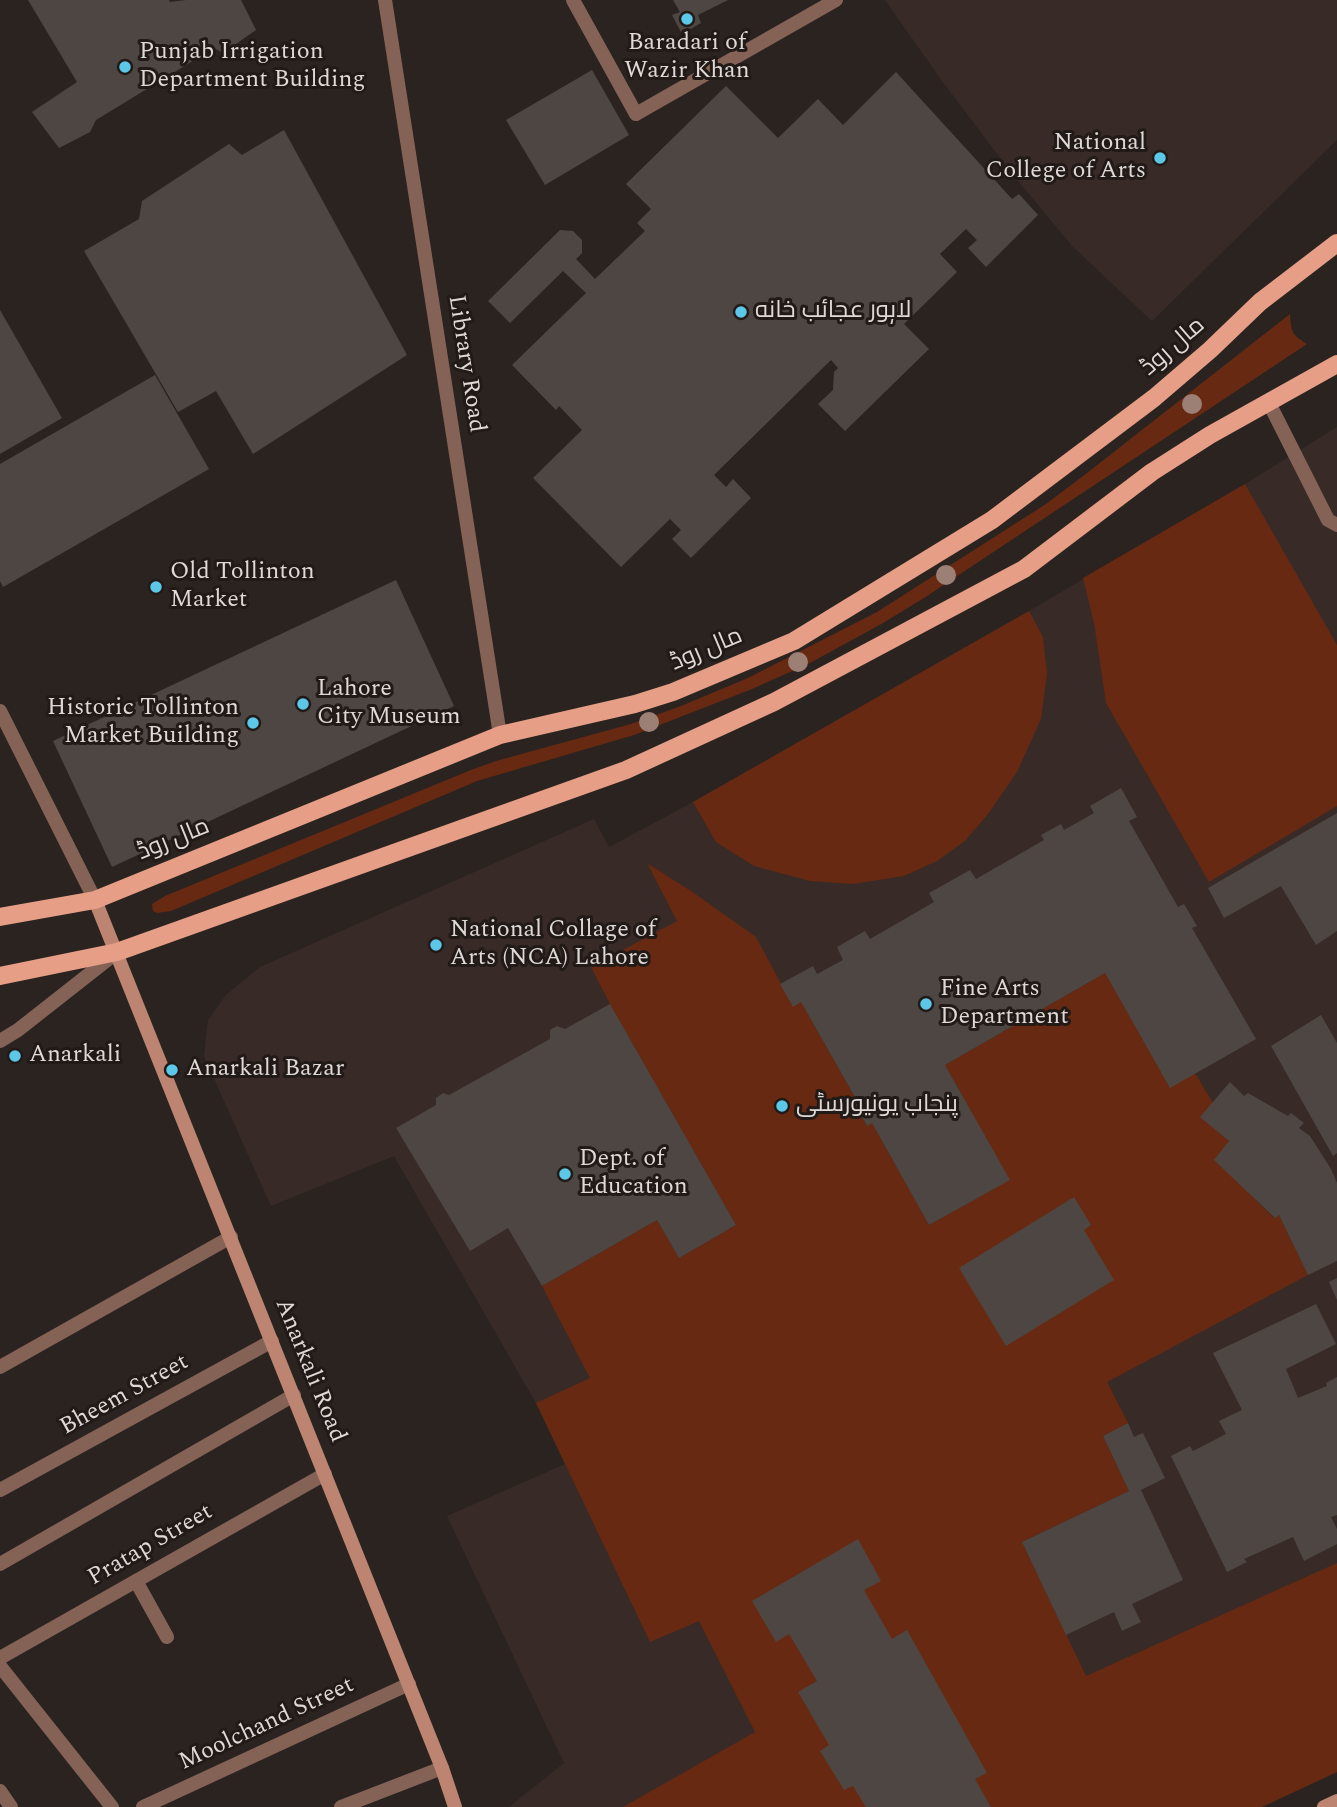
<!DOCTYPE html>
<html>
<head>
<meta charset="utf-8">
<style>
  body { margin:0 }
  canvas { display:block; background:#2b2320 }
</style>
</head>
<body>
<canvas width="1337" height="1807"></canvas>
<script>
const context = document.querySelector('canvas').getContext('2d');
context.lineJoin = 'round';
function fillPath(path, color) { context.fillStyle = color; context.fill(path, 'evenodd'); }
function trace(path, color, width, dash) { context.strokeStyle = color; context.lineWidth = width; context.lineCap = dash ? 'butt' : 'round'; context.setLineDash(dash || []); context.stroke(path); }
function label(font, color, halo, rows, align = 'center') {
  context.font = font + ' Spectral,Cairo,serif'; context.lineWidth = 6; context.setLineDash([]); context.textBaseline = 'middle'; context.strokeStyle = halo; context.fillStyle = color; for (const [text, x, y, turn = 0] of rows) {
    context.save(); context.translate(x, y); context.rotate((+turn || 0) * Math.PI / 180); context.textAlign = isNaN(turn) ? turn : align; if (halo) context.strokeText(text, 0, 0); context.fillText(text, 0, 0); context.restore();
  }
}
const built = new Path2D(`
  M885,0H1337V140L1152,321L1073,247L1014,176L942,81Z
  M1337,427V1772L1262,1807H509L564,1763L447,1516L565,1464L536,1403L394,1156L271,1206L204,1056L208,1020L226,995L260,967L594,819L609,847L693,802L1029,611L1245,484Z`);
const green = new Path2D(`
  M1290,314C1291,332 1292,335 1307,344L924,598L883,623L810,663L752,689L634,735L477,781L171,911L157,913L153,911L152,904L165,896L471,770L496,761L631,724L681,706L748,678L877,612L1046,504L1087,473Z
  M1245,484L1337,645V806L1209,882L1106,703L1094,623L1083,578Z
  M1029,611L1043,637L1047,674L1041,719L1017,772L988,814L965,841L937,861L904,876L853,884L810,881L754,866L716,842L693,802Z
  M647,863L694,893L756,937L793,1006L801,1002L856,1099L853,1102L866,1125L872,1123L929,1225L1009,1180L945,1065L1105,973L1170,1087L1195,1073L1213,1103L1229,1141L1233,1177L1274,1218L1279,1215L1308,1275L1107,1382L1128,1423L1103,1436L1129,1491L1022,1542L1086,1676L1337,1563V1772L1262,1807H623L755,1732L699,1621L650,1642L536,1403L590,1378L542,1286L657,1220L679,1258L736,1225L610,1004L591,967L677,921Z`);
const building = new Path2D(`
  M28,0H169L170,2L186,0H241L256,30L223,53L214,48L96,120L90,132L59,148L32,112L77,82Z
  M673,0H728L698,15L701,23L682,34L672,15L680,12Z
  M592,70L629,135L545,185L506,120Z
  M896,72L1012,199L1019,194L1038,215L986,267L968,248L977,240L966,229L940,254L957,272L904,324L929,349L845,431L818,404L833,390L834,372L838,368L831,360L714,475L726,487L733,479L751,498L691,558L672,539L681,530L670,519L621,567L533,478L582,430L559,406L556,410L512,365L586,293L563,271L510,323L488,301L560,230L573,231L582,240V253L576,259L595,279L645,231L637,223L651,209L626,184L726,86L778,138L818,99L843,125Z
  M284,130L407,355L253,454L216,391L178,412L84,251L139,219L142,201L229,144L242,155Z
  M0,310L62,418L0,454Z
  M155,375L209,469L3,587L0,581V464Z
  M396,580L454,706L112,867L53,741Z
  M1121,788L1137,817L1129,821L1178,907L1184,904L1197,926L1192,928L1256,1039L1170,1088L1105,973L945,1065L1010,1180L929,1225L872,1123L867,1126L853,1101L856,1099L801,1002L793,1007L780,984L813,966L817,974L843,960L837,947L865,931L870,939L934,902L929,893L970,870L976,879L1044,840L1041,835L1061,824L1064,830L1094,813L1090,806Z
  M1337,813V931L1316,945L1281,886L1224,918L1208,888Z
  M610,1004L736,1225L679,1258L657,1220L542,1286L508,1228L470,1251L396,1128L436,1105V1098L443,1093L449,1095L550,1039V1030L557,1026L565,1029Z
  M1321,1015L1337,1043V1153L1333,1156L1271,1046Z
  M1230,1082L1244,1096L1248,1093L1288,1116L1291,1113L1304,1123L1299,1128L1310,1136L1331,1169L1337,1183V1261L1308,1275L1279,1215L1275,1218L1214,1160L1229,1141L1200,1117Z
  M1074,1197L1091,1225L1084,1230L1114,1280L1006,1346L959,1268Z
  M1337,1278V1300L1329,1282Z
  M1316,1304L1336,1344L1286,1369L1298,1398L1327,1386L1326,1383L1337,1377V1515L1331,1517L1337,1529V1544L1304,1561L1293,1537L1244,1559L1247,1562L1227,1572L1171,1456L1190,1446L1193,1451L1226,1434L1219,1421L1242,1410L1213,1353Z
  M1128,1423L1134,1437L1143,1433L1165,1478L1141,1490L1183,1580L1132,1604L1141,1622L1122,1631L1114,1612L1066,1635L1022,1542L1129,1491L1103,1436Z
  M858,1539L881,1581L864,1590L892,1639L907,1630L987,1773L975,1779L991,1807H866L853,1786L844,1790L820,1751L829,1745L798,1692L817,1681L789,1634L776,1642L752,1601Z`);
const lane = new Path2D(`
  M573,0L636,114L836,0
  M1269,403L1328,520L1337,525
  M0,1041L18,1030L116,953
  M0,1564L294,1395
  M136,1581L167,1637
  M0,1791L11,1807
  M341,1807L442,1768`);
const street = new Path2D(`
  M385,0L500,735
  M0,711L95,900
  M0,1367L231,1237
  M0,1490L272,1341
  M0,1658L325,1474
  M0,1666L112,1807
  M143,1807L409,1684`);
const secondary = new Path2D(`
  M95,900L442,1768L455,1807
  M1324,1807L1337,1801`);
const primary = new Path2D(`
  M0,917L95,900L500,735L635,704L673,692L794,641L992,520L1154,398L1210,350L1260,302L1337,243
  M0,976L117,952L626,770L774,702L1024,569L1152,472L1210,435L1337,364`);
const trees = [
  [1192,404],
  [946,575],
  [798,662],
  [649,722]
];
const markers = [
  [687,19,7,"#5cc7e7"],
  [125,67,7,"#5cc7e7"],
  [1160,158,7,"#5cc7e7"],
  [741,312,7,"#5cc7e7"],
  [156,587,7,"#5cc7e7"],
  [303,704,7,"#5cc7e7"],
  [253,723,7,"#5cc7e7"],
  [436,945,7,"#5cc7e7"],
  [926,1004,7,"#5cc7e7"],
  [15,1056,7,"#5cc7e7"],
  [172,1070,7,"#5cc7e7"],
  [782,1106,7,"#5cc7e7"],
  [565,1174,7,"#5cc7e7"]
];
const poiNames = [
  ["Baradari of",687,44,"center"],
  ["Wazir Khan",687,72,"center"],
  ["Punjab Irrigation",139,53],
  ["Department Building",139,81],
  ["National",1146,144,"right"],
  ["College of Arts",1146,172,"right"],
  ["لاہور عجائب خانه",755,312],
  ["Old Tollinton",170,573],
  ["Market",170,601],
  ["Lahore",317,690],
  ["City Museum",317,718],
  ["Historic Tollinton",239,709,"right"],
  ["Market Building",239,737,"right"],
  ["National Collage of",450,931],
  ["Arts (NCA) Lahore",450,959],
  ["Fine Arts",940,990],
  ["Department",940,1018],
  ["Anarkali",29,1056],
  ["Anarkali Bazar",186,1070],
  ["پنجاب یونیورسٹی",796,1106],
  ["Dept. of",579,1160],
  ["Education",579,1188]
];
const streetNames = [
  ["مال روڈ",1174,348,-41],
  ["Library Road",465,364,81],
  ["مال روڈ",707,651,-23],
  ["مال روڈ",174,841,-22],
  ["Anarkali Road",309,1371,68],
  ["Bheem Street",125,1396,-29],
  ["Pratap Street",151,1546,-30],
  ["Moolchand Street",267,1725,-25]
];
fillPath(built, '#382a26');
fillPath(green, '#672911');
fillPath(building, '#4e4643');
trace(lane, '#856256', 14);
trace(street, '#856256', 14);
trace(secondary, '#bc8471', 14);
trace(primary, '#e69f86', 18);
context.fillStyle = '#9c8076';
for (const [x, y] of trees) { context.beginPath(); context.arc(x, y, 10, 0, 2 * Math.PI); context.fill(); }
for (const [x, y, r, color] of markers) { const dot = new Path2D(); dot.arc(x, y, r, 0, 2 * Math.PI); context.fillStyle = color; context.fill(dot); trace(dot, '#211a17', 2.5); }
label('24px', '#ded9d7', '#211a17', poiNames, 'left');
label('24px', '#ded9d7', '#211a17', streetNames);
</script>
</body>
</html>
